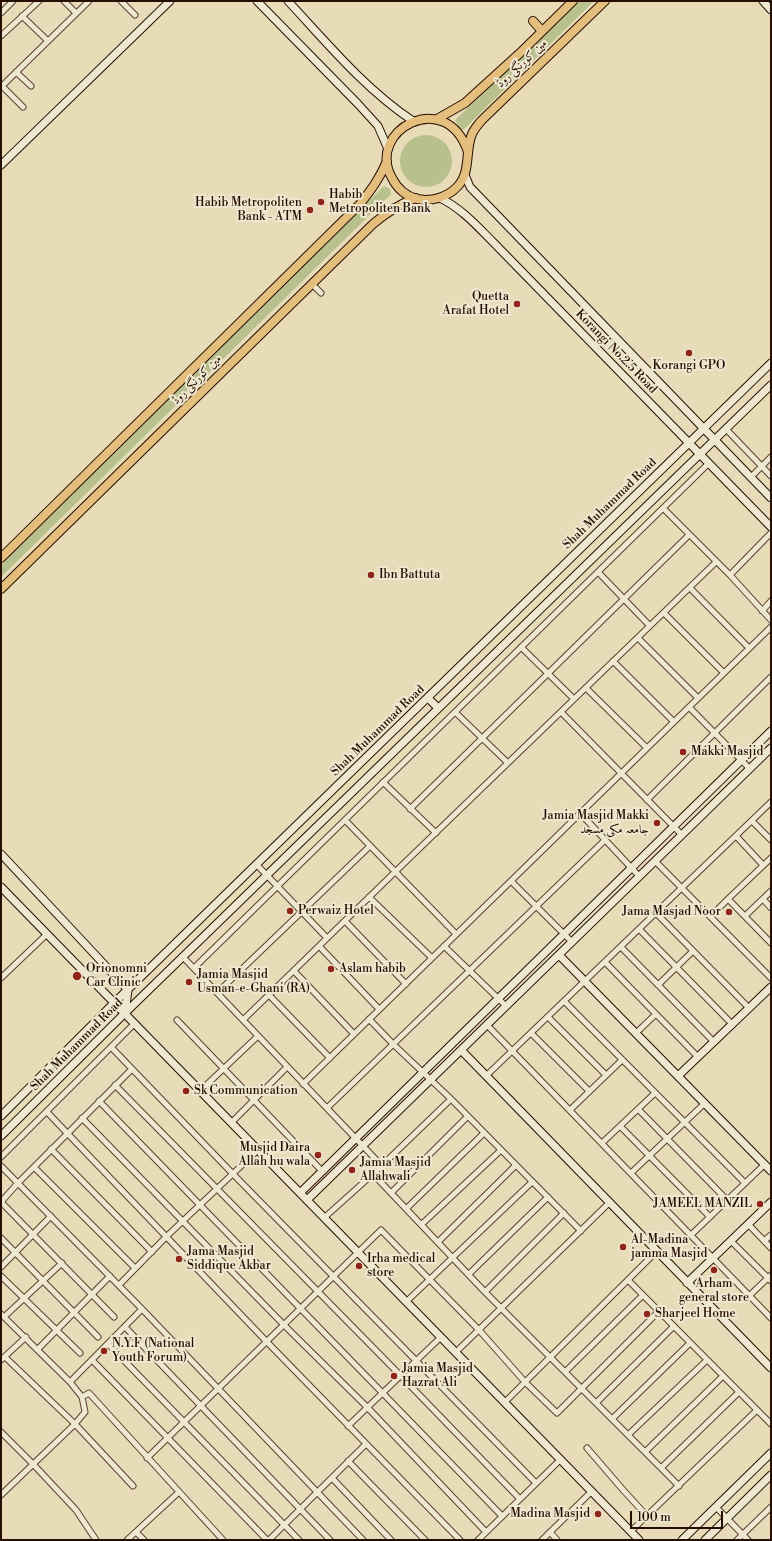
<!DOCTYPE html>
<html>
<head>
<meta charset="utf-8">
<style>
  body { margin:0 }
  #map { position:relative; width:772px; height:1541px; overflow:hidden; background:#e7dbb8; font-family:"Libre Bodoni",serif }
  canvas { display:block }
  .frame { position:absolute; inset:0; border:2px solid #270e02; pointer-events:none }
  .scale { position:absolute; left:630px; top:1511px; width:93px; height:18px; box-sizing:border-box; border:2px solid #270e02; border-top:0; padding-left:5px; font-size:12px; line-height:14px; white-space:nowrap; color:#270e02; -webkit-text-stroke:3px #efe8d1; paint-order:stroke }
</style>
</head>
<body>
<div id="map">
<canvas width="772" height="1541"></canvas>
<div class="frame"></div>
<div class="scale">100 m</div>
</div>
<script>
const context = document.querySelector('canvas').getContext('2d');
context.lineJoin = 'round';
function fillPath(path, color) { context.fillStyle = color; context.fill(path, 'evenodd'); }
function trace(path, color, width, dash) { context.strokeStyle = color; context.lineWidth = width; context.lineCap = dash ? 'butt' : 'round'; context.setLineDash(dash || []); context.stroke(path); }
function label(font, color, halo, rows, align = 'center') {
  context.font = font + ' "Libre Bodoni",Amiri,serif'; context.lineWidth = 4; context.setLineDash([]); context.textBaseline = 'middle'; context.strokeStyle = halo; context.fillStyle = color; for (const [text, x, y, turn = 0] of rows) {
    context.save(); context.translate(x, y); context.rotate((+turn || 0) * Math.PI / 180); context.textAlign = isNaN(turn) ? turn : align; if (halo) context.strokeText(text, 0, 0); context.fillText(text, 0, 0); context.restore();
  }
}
const green = new Path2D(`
  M580,1H594L463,130L459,127L455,120Z
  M400 161a26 26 0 1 1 52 0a26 26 0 1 1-52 0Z
  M384,186L390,189L391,194L388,197L1,577V565Z`);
const street = new Path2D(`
  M64,1L76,13
  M121,1L135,15
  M1,13L13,1
  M22,16L48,41
  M1,36L39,1
  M16,72L31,86
  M2,86L23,107
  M1,87L89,1
  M312,284L321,293
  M726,429L771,476
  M751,477L771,457
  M663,508L730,575L771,620
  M598,572L650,626
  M730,575L771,533
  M690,588L749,648
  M762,611L771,601
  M664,613L724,673
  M638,638L698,698
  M521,647L574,699
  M613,661L674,722
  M586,688L647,748
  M689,707L750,769
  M455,712L508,763
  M561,712L682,835
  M383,782L436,833
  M647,800L771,677
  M410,809L689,535
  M580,813L639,876
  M345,820L456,934
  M752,821L771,840
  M736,836L763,865
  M771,858L728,899L771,943
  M655,861L771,978
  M257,865L327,938
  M511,881L572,942
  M369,897L432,958
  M763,899L771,908
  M656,913L749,1008
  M711,916L728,899
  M745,916L771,891
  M345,921L406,984
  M639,929L732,1024
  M319,946L379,1009
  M444,946L506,1006
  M621,947L714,1042
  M183,957L382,1166
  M605,962L698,1057
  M194,968L709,463
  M294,971L354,1034
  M1,978L47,934
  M658,985L693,951
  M217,993L370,846
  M269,995L330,1058
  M564,1001L745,1183
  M548,1017L606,1075
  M369,1019L393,1044L451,1099L581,1231
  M177,1020L322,1171
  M243,1020L395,872L716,562
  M487,1025L771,1318
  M531,1033L589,1091
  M636,1033L656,1014
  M111,1047L233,1174L536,1483
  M487,1075L771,802
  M303,1084L771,627
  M115,1085L401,1376L520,1499
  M201,1090L258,1036
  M451,1099L373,1174L485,1292L679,1486
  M99,1101L502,1516
  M327,1108L605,840
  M638,1109L727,1200
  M570,1110L622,1060
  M47,1112L267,1342L460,1540
  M82,1118L284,1325L367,1407L486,1532
  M232,1122L287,1067
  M620,1126L710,1217
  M602,1143L655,1093
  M51,1149L152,1252
  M1,1157L135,1023
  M1,1166L142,1309L363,1540
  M34,1167L135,1268
  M631,1173L705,1103
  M391,1193L468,1116
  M1,1202L18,1183L132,1069
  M1,1202L114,1317
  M407,1208L484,1133
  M325,1217L373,1174
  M422,1224L501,1150
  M748,1224L771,1248
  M691,1235L765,1164
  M1,1238L98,1337
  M731,1241L771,1281
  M764,1241L771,1235
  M438,1242L516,1165
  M1,1267L51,1216
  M469,1274L548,1197
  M1,1276L80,1353
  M628,1280L771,1424
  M119,1285L167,1236L259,1149
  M485,1292L564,1213
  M750,1295L771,1275
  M407,1301L532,1182
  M1,1314L70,1382L82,1397L85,1412L75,1424L1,1495
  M4,1317L62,1263
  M125,1327L330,1540
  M108,1344L299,1540
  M38,1349L110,1276
  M456,1352L610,1202
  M5,1357L75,1424L133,1486
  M1,1360L26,1337
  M92,1360L267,1540
  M565,1372L643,1295
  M70,1382L142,1309
  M82,1397L89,1393L223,1540
  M505,1402L657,1251
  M596,1403L674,1326
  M612,1419L690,1343
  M348,1426L441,1337
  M1,1432L33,1464L76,1510L96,1540
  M628,1435L707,1360
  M587,1448L624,1491L647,1516
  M645,1452L723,1376
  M147,1458L381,1230L479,1330L525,1382L557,1413L659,1311
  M348,1461L425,1540
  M661,1468L739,1392
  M332,1478L391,1540
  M716,1507L748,1540
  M631,1531L757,1410
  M136,1532L144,1540
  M550,1532L557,1540
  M127,1540L179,1492
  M269,1540L366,1444
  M478,1540L561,1459
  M542,1540L592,1491
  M737,1540L771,1507`);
const secondary = new Path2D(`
  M257,1L358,104L378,126L388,149
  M288,1C327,43 365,89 413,121
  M763,1L771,10
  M1,165L170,1
  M465,175L470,187L771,498
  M440,198C461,208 477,226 493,242L771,527
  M428,698L438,708
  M1,854L128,990
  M1,887L639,1540
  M559,955L771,1171
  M125,1013L128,990
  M461,1050L771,1368
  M678,1076L771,987
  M1,1116L115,1002L771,363
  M1,1136L125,1013L771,385
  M301,1192L771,731
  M308,1199L771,748
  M687,1283L771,1202
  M682,1540L771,1453
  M705,1540L771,1475`);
const primary = new Path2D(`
  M533,21L542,31
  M437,119L465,103L520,53L573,1
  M468,152C446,86 365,131 392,178C397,188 406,196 417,199C432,202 448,197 458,186C471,172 465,150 472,134C474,129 478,125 481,121L605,1
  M1,558L360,204C371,190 380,178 387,161
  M1,589L373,224C386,213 399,204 416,198`);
const markers = [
  [321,202,4,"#8f2418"],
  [310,210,4,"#8f2418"],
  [517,304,4,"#8f2418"],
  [689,353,4,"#8f2418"],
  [371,575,4,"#8f2418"],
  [683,752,4,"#8f2418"],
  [657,823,4,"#8f2418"],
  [290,911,4,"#8f2418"],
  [729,912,4,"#8f2418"],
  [331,969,4,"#8f2418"],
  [77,976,5,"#8f2418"],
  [189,982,4,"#8f2418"],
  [186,1091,4,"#8f2418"],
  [318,1155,4,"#8f2418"],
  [352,1170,4,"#8f2418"],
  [760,1204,4,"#8f2418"],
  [623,1247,4,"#8f2418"],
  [179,1259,4,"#8f2418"],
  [359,1266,4,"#8f2418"],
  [714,1270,4,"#8f2418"],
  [647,1314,4,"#8f2418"],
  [104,1351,4,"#8f2418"],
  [394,1376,4,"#8f2418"],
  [598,1514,4,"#8f2418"]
];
const streetNames = [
  ["مین کورنگی روڈ",522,64,-43],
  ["Korangi No.2.5 Road",616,352,46],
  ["مین کورنگی روڈ",197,380,-45],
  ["Shah Muhammad Road",610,504,-44],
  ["Shah Muhammad Road",378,731,-44],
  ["Shah Muhammad Road",77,1045,-45]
];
const poiNames = [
  ["Habib",329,195],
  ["Metropoliten Bank",329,209],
  ["Habib Metropoliten",302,203,"right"],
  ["Bank - ATM",302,217,"right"],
  ["Quetta",509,297,"right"],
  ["Arafat Hotel",509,311,"right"],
  ["Korangi GPO",689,366,"center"],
  ["Ibn Battuta",379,575],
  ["Makki Masjid",691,752],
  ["Jamia Masjid Makki",649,816,"right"],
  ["جامعہ مکی مسجد",649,830,"right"],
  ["Perwaiz Hotel",298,911],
  ["Jama Masjad Noor",721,912,"right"],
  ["Orionomni",86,969],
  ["Car Clinic",86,983],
  ["Aslam habib",339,969],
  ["Jamia Masjid",197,975],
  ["Usman-e-Ghani (RA)",197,989],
  ["Sk Communication",194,1091],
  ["Musjid Daira",310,1148,"right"],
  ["Allah hu wala",310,1162,"right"],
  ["Jamia Masjid",360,1163],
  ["Allahwali",360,1177],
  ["JAMEEL MANZIL",752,1204,"right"],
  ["Al-Madina",631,1240],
  ["jamma Masjid",631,1254],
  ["Jama Masjid",187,1252],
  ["Siddique Akbar",187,1266],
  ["Irha medical",367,1259],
  ["store",367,1273],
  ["Arham",714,1284,"center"],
  ["general store",714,1298,"center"],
  ["Sharjeel Home",655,1314],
  ["N.Y.F (National",112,1344],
  ["Youth Forum)",112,1358],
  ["Jamia Masjid",402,1369],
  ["Hazrat Ali",402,1383],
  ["Madina Masjid",590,1514,"right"]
];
fillPath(green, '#b8c08d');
trace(street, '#574130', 7);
trace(secondary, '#270e02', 9);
trace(primary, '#270e02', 10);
trace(street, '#efe8d1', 5);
trace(secondary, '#efe8d1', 7);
trace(primary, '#e4be7c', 8);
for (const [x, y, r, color] of markers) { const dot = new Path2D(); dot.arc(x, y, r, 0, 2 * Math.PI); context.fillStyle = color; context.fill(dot); trace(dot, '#efe8d1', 1.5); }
label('12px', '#270e02', '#efe8d1', streetNames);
label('12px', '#270e02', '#efe8d1', poiNames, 'left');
</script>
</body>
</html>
